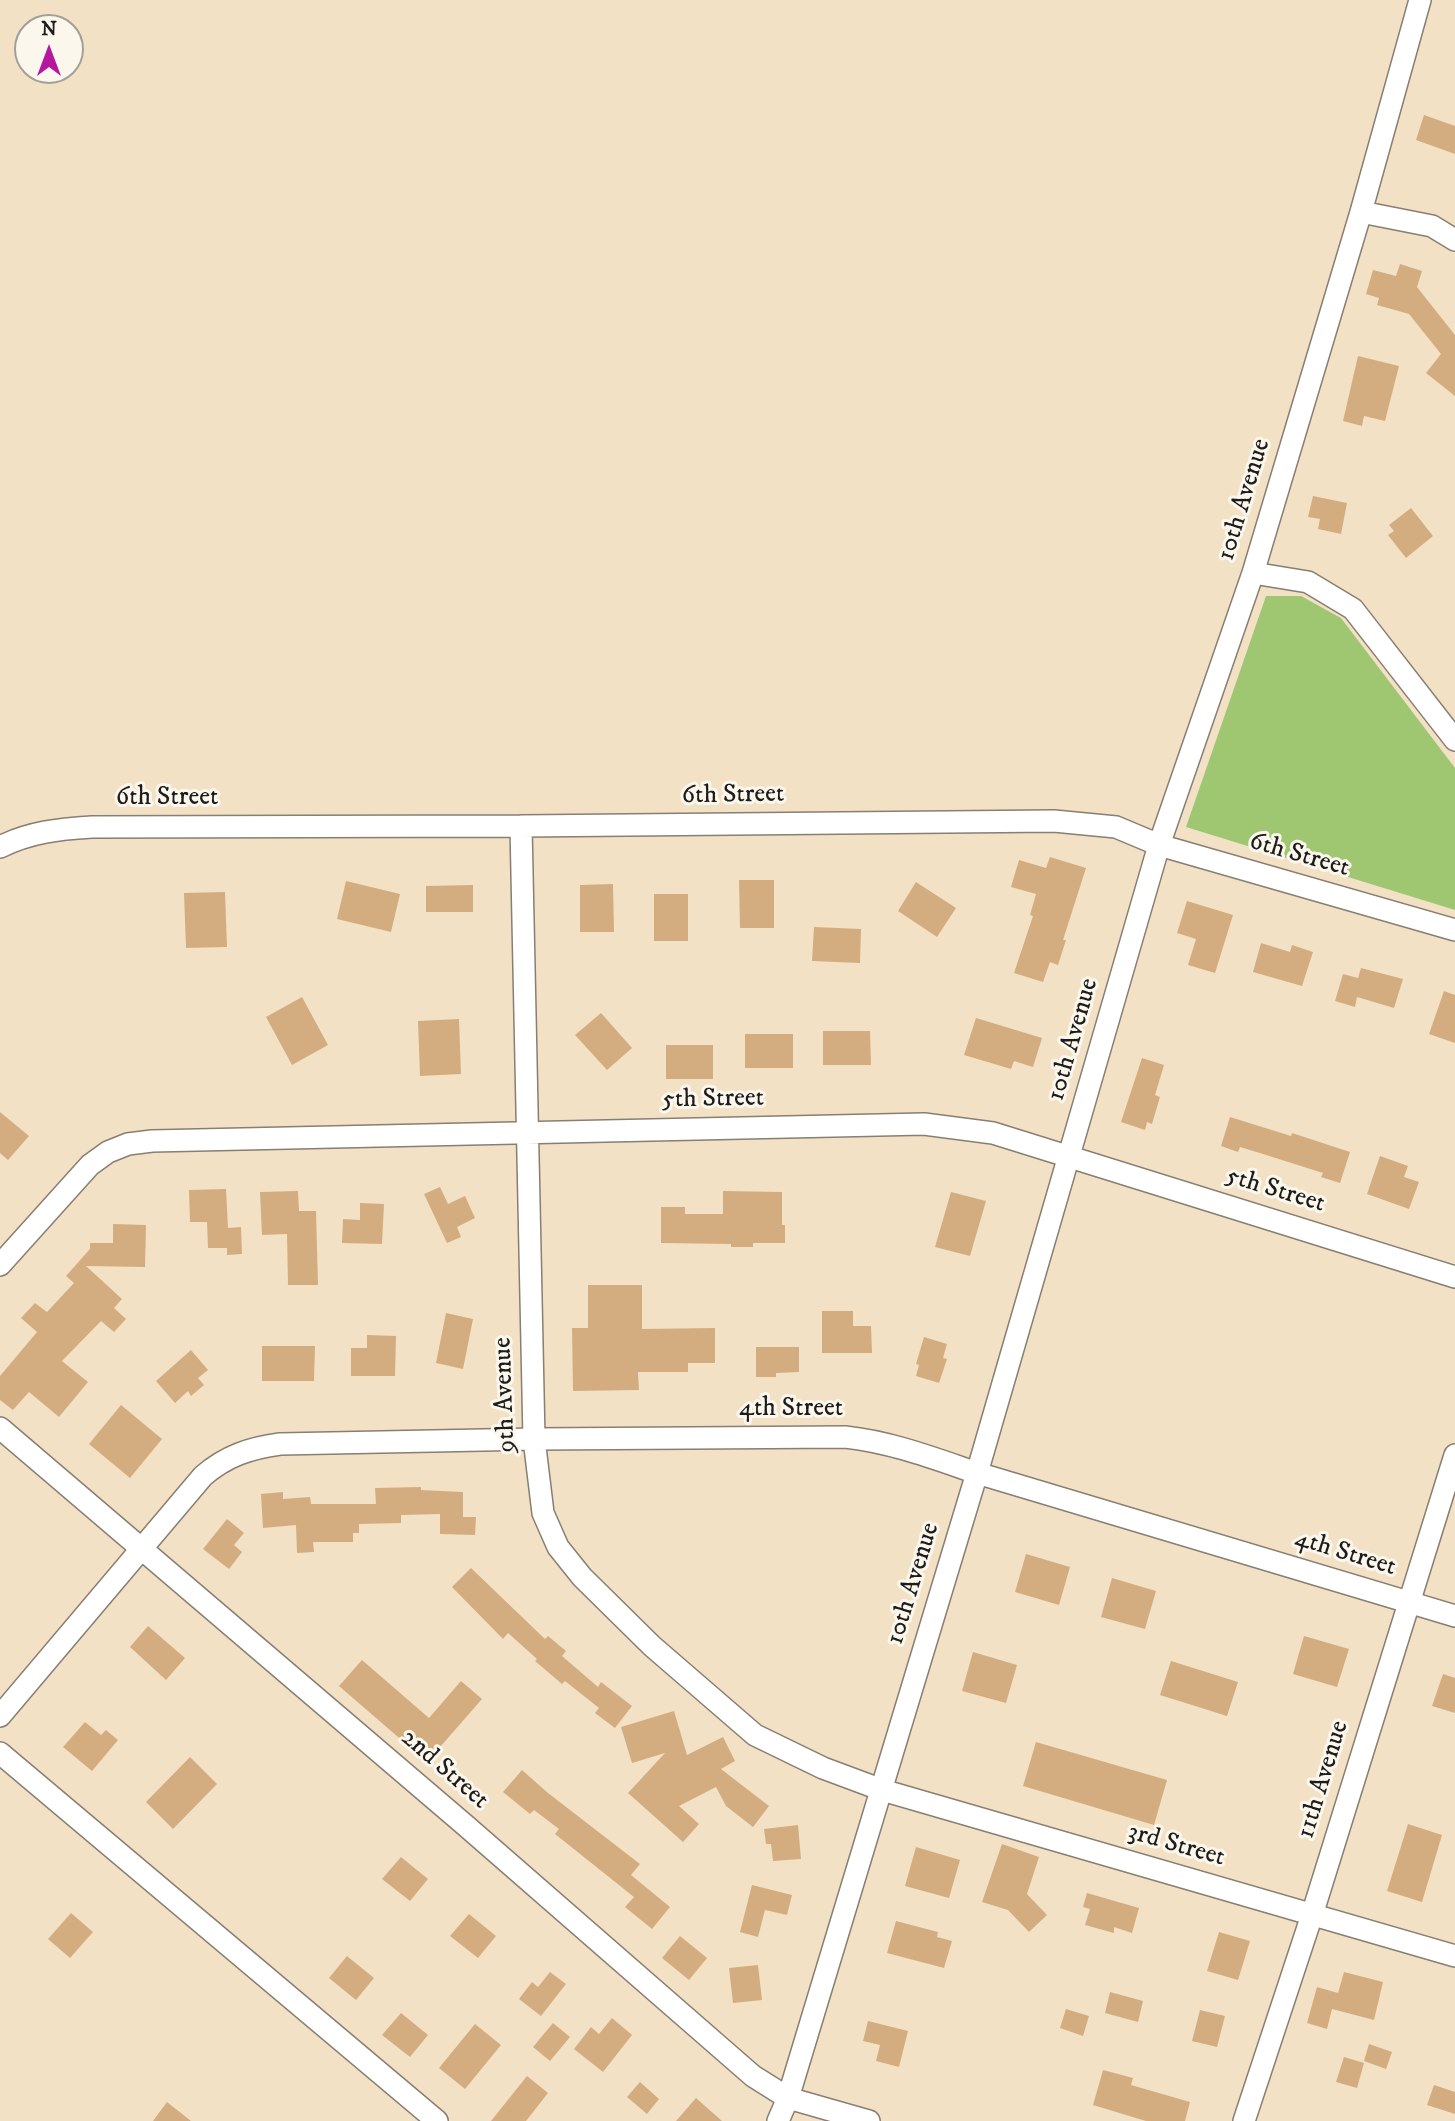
<!DOCTYPE html>
<html>
<head>
<meta charset="utf-8">
<style>
  body { margin:0 }
  #map { position:relative; width:1455px; height:2121px; overflow:hidden; background:#f3e1c6; font-family:"IM FELL DW Pica",serif }
  canvas { display:block }
  .north { position:absolute; left:14px; top:14px; width:70px; height:70px; box-sizing:border-box; background:#fbf7ec; border:2px solid #a29f99; border-radius:50%; rotate:0deg; font-size:19px; font-weight:700; line-height:28px; text-align:center; color:#1c1c1c }
  .north::after { content:''; display:block; margin:auto; width:24px; height:32px; background:#b5179e; clip-path:polygon(50% 0,100% 100%,50% 72%,0 100%) }
</style>
</head>
<body>
<div id="map">
<canvas width="1455" height="2121"></canvas>
<div class="north">N</div>
</div>
<script>
const context = document.querySelector('canvas').getContext('2d');
context.lineJoin = 'round';
function fillPath(path, color) { context.fillStyle = color; context.fill(path, 'evenodd'); }
function trace(path, color, width, dash) { context.strokeStyle = color; context.lineWidth = width; context.lineCap = dash ? 'butt' : 'round'; context.setLineDash(dash || []); context.stroke(path); }
function label(font, color, halo, rows, align = 'center') {
  context.font = font + ' "IM FELL DW Pica",serif'; context.lineWidth = 6; context.setLineDash([]); context.textBaseline = 'middle'; context.strokeStyle = halo; context.fillStyle = color; for (const [text, x, y, turn = 0] of rows) {
    context.save(); context.translate(x, y); context.rotate((+turn || 0) * Math.PI / 180); context.textAlign = isNaN(turn) ? turn : align; if (halo) context.strokeText(text, 0, 0); context.fillText(text, 0, 0); context.restore();
  }
}
const green = new Path2D(`
  M1266,596H1301L1341,618L1455,768V910L1186,827Z`);
const building = new Path2D(`
  M1424,115L1455,126V154L1416,140Z
  M1400,264L1422,271L1417,287L1455,335V396L1426,373L1441,354L1409,314L1377,305L1379,298L1366,294L1373,270L1396,276Z
  M1358,356L1399,366L1385,421L1364,416L1362,426L1343,421Z
  M1313,496L1347,503L1341,534L1318,529L1320,519L1308,517Z
  M1411,508L1433,536L1406,558L1388,535L1394,531L1389,525Z
  M1050,857L1086,868L1063,940H1066L1058,965L1050,962L1043,982L1014,973L1033,916L1030,915L1036,894L1011,887L1019,860L1046,868Z
  M739,880H774V928H740Z
  M346,881L400,894L391,932L337,919Z
  M916,882L956,908L937,937L898,911Z
  M613,884L614,932H580V885Z
  M473,885V912H426V886Z
  M225,892L227,947L186,948L184,893Z
  M654,894H688V941H654Z
  M1187,901L1233,915L1215,973L1188,965L1196,939L1177,933Z
  M814,927L861,929L860,963L812,961Z
  M1261,943L1290,952L1292,945L1313,952L1302,986L1253,972Z
  M1361,968L1403,979L1394,1008L1357,997L1355,1007L1335,1001L1343,974L1358,978Z
  M1444,991L1455,995V1043L1429,1034Z
  M302,997L328,1045L292,1065L266,1017Z
  M601,1013L632,1048L607,1070L575,1035Z
  M976,1018L1042,1038L1033,1067L1014,1061L1011,1069L964,1055Z
  M459,1019L461,1074L420,1076L418,1021Z
  M823,1031H870L871,1065H823Z
  M745,1034H793V1068H745Z
  M666,1045H713V1079H666Z
  M1142,1058L1164,1065L1155,1095L1160,1097L1152,1124L1147,1122L1145,1130L1121,1122Z
  M0,1112L29,1136L8,1160L0,1153Z
  M1230,1117L1291,1136L1292,1133L1350,1152L1340,1183L1321,1177L1323,1173L1263,1154L1240,1147L1238,1152L1221,1146Z
  M1380,1156L1408,1166L1404,1177L1419,1182L1409,1209L1367,1194Z
  M440,1187L448,1204L465,1196L475,1218L457,1227L461,1237L447,1243L424,1194Z
  M226,1189L228,1228L241,1227L242,1254L227,1255V1248H208L207,1222H190L189,1190Z
  M298,1191L299,1211H316L318,1285H288L287,1234L262,1235L260,1192Z
  M723,1191L782,1192V1225H785V1243H753V1247H731V1244L661,1243V1207H685V1214H723Z
  M951,1192L986,1201L970,1256L935,1247Z
  M360,1203L384,1204L382,1244L342,1243L343,1219L360,1220Z
  M113,1224L146,1225L145,1267L86,1266L122,1299L114,1308L126,1319L114,1332L101,1321L62,1361L88,1382L59,1417L29,1392L13,1410L0,1400V1376L37,1332L21,1318L35,1303L47,1312L74,1283L66,1276L90,1249V1243H113Z
  M588,1285H642V1329L715,1328V1363H688V1372H638L639,1390L573,1391L572,1328H588Z
  M822,1311H853V1326H871L872,1353H822Z
  M446,1313L473,1319L463,1369L436,1363Z
  M367,1335L396,1336L395,1376H351V1348H367Z
  M924,1337L947,1344L943,1358L947,1359L939,1383L916,1376L919,1365L916,1364Z
  M262,1346H315L314,1381H262Z
  M756,1347H799V1372L776,1373V1377H756Z
  M191,1350L208,1370L198,1378L204,1385L191,1396L188,1391L175,1403L156,1381Z
  M121,1405L162,1439L130,1478L89,1444Z
  M421,1487V1490L463,1492V1517H476L475,1535L440,1534V1514L401,1515V1523L359,1524V1533H353V1542H313L314,1552L297,1553L296,1525L263,1528L261,1494L283,1492V1499L310,1497L311,1504H376L375,1488Z
  M227,1519L244,1533L234,1545L242,1552L229,1569L203,1549Z
  M1026,1554L1070,1567L1059,1605L1015,1592Z
  M471,1568L545,1639L548,1636L566,1651L562,1656L598,1687L601,1682L632,1706L615,1728L595,1713L599,1708L565,1681L562,1684L535,1661L537,1659L508,1633L503,1639L452,1587Z
  M1112,1578L1156,1591L1145,1629L1101,1617Z
  M148,1626L185,1658L166,1680L130,1647Z
  M1304,1636L1349,1649L1337,1687L1293,1674Z
  M973,1652L1017,1665L1006,1703L962,1691Z
  M362,1660L429,1718L461,1681L482,1699L427,1762L339,1686Z
  M1171,1661L1238,1682L1227,1716L1160,1695Z
  M1443,1674L1455,1678V1713L1432,1706Z
  M674,1711L687,1755L723,1737L735,1761L721,1769L769,1806L753,1827L726,1806L716,1787L679,1806L699,1824L683,1842L628,1793L665,1753L632,1763L621,1727Z
  M85,1722L101,1735L106,1730L118,1740L92,1771L63,1747Z
  M1036,1742L1167,1780L1154,1825L1023,1786Z
  M190,1757L217,1784L173,1829L146,1802Z
  M522,1770L548,1793L640,1864L631,1875L670,1907L652,1929L625,1907L634,1897L555,1834L559,1829L534,1810L530,1814L503,1792Z
  M1408,1824L1442,1835L1422,1902L1387,1891Z
  M798,1825L801,1859L773,1861L771,1844H766L764,1829Z
  M1002,1844L1039,1857L1027,1894L1047,1915L1029,1932L1008,1910L982,1902Z
  M916,1847L960,1860L949,1898L905,1886Z
  M401,1857L428,1879L410,1901L382,1879Z
  M752,1885L792,1895L787,1915L765,1910L758,1937L740,1932Z
  M1087,1893L1139,1908L1132,1933L1114,1927V1933L1085,1925L1090,1909L1083,1907Z
  M71,1913L93,1932L70,1958L48,1939Z
  M469,1914L496,1936L478,1958L450,1936Z
  M896,1921L938,1932L937,1937L952,1941L944,1968L887,1953Z
  M1219,1932L1250,1941L1238,1980L1207,1971Z
  M680,1936L707,1958L689,1980L662,1958Z
  M347,1956L374,1978L356,2000L329,1978Z
  M758,1965L762,2000L733,2003L729,1968Z
  M550,1972L566,1984L541,2016L519,1999L532,1982L538,1987Z
  M1344,1972L1383,1982L1374,2020L1332,2009L1327,2029L1307,2023L1317,1987L1338,1993Z
  M1110,1992L1143,2001L1138,2022L1105,2013Z
  M1066,2009L1089,2016L1083,2036L1060,2028Z
  M1200,2010L1225,2016L1217,2047L1192,2041Z
  M401,2013L428,2035L410,2057L382,2035Z
  M612,2018L632,2035L603,2072L574,2049L591,2027L599,2034Z
  M868,2021L908,2031L899,2067L876,2061L880,2045L863,2041Z
  M553,2023L570,2037L550,2061L533,2047Z
  M475,2024L501,2045L465,2089L439,2068Z
  M1369,2044L1392,2052L1386,2069L1364,2061Z
  M1344,2057L1364,2063L1357,2088L1336,2082Z
  M1103,2070L1133,2078L1131,2085L1190,2102L1185,2121H1146L1093,2105Z
  M527,2076L548,2093L526,2121H491Z
  M640,2082L659,2099L647,2114L627,2097Z
  M1434,2085L1455,2092V2114L1427,2105Z
  M696,2098L722,2121H676Z
  M167,2102L191,2121H153Z`);
const minor = new Path2D(`
  M1361,212L1432,226L1455,240
  M1253,573L1308,582L1353,609L1455,740
  M521,826L534,1439L543,1513L558,1547L582,1577L652,1646L755,1735L823,1768L882,1790L1455,1956
  M0,847C30,832 59,829 92,827L521,826L1054,821L1116,827L1159,845L1455,930
  M0,1265L90,1165L108,1152L128,1144L152,1141L924,1124L993,1133L1455,1277
  M0,1428L465,1825L753,2076L788,2098L869,2121
  M0,1716L203,1476C226,1456 250,1448 280,1444L534,1439L845,1437C891,1442 933,1458 977,1473L1455,1616
  M0,1753L437,2121
  M778,2121L788,2098L977,1473L1159,845L1253,573L1361,212L1420,0
  M1244,2121L1312,1915L1455,1455`);
const streetNames = [
  ["10th Avenue",1245,500,-73],
  ["6th Street",733,796,-1],
  ["6th Street",167,799],
  ["6th Street",1299,856,16],
  ["10th Avenue",1074,1040,-74],
  ["5th Street",713,1100,-1],
  ["5th Street",1275,1191,17],
  ["9th Avenue",506,1395,-92],
  ["4th Street",791,1410],
  ["4th Street",1345,1554,17],
  ["10th Avenue",914,1584,-73],
  ["2nd Street",444,1770,41],
  ["11th Avenue",1324,1780,-73],
  ["3rd Street",1176,1846,16]
];
fillPath(green, '#9fc772');
fillPath(building, '#d3ad7f');
trace(minor, '#887e71', 24);
trace(minor, '#fff', 21);
label('26px', '#1c1c1c', '#fbf7ec', streetNames);
</script>
</body>
</html>
